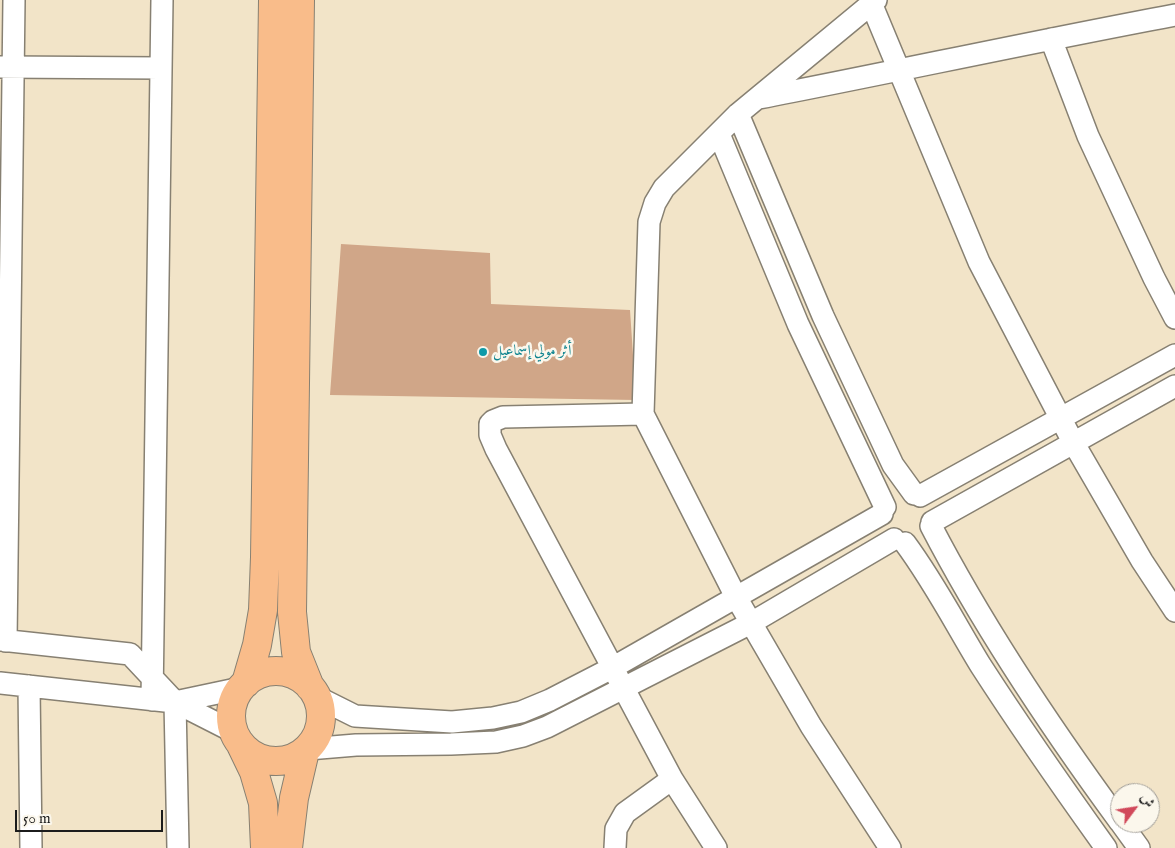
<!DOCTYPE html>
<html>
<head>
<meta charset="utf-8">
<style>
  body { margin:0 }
  #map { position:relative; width:1175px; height:848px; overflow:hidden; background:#f2e4c8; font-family:"IM FELL English",Amiri,serif }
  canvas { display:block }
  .north { position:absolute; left:1110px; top:783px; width:50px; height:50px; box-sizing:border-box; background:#fbf7ec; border:1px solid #a29f99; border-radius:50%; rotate:59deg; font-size:14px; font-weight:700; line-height:20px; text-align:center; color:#1c1c1c }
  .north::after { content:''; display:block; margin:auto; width:18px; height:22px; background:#d1495b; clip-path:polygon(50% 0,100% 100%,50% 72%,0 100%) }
  .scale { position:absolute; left:15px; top:810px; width:148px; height:22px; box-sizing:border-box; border:2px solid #1c1c1c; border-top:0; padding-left:6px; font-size:15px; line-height:18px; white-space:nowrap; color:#1c1c1c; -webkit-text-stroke:4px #fbf7ec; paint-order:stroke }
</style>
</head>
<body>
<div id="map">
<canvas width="1175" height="848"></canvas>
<div class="north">ش</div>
<div class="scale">50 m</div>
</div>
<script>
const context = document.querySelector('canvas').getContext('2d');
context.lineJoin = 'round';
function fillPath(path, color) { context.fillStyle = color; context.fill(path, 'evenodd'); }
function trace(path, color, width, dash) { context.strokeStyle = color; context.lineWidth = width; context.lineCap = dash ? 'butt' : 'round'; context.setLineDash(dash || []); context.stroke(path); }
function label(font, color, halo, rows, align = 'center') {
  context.font = font + ' "IM FELL English",Amiri,serif'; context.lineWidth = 5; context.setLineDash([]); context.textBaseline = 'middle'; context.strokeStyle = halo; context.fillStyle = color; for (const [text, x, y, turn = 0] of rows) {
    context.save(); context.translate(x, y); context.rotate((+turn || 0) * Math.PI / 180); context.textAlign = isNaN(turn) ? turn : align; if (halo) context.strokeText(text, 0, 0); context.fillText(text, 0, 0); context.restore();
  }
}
const building = new Path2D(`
  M341,244L490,253L491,304L630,310L636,400L330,395Z`);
const minor = new Path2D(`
  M876,0L738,114L664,188L655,203L649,222L643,414L736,597L811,726L890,848
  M871,3L979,262L1073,442L1142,561L1175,611
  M1051,39L1088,136L1154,278L1175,318
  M0,67L161,68
  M759,98C898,71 1036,41 1175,15
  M738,114L823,316L893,465L914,494
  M719,134L798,324L885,507
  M643,414L503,417L493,421L490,424V435L496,449L672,779L716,848
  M920,496L1175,355
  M932,522L1175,386
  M931,526C985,630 1051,728 1120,822
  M905,543C934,582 956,625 981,666C1021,728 1063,788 1106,848
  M0,640L130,654L175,702L178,848
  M6,641L14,0
  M0,683L165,701
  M29,686L31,848
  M317,697L355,716L452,722L493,718L521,712L550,700L612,668L882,514
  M152,700L162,0
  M234,732L175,702L241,688
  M308,749L356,745L451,744L496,742L523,736L547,727L751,623L894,539
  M1121,823L1139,848
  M615,848L616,829L625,813L672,779`);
const highway = new Path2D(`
  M300,0L292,612L296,652L310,687
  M231 716a45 45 0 1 1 90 0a45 45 0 1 1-90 0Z
  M246,683L257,645L263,610L265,557L273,0
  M240,743L254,772L263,803L265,848
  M288,848L294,798L305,751`);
const markers = [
  [483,352,5,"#0f9aa8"]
];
const cultureNames = [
  ["أثر مولي إسماعيل",493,352]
];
fillPath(building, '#d0a688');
trace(minor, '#878072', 24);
trace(highway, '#878072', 30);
trace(minor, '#fff', 21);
trace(highway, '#f9bc8a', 28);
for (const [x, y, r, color] of markers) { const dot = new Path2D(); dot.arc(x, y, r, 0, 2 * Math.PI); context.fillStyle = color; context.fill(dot); trace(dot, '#fbf7ec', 2); }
label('15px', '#0d838f', '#fbf7ec', cultureNames, 'left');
</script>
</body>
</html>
